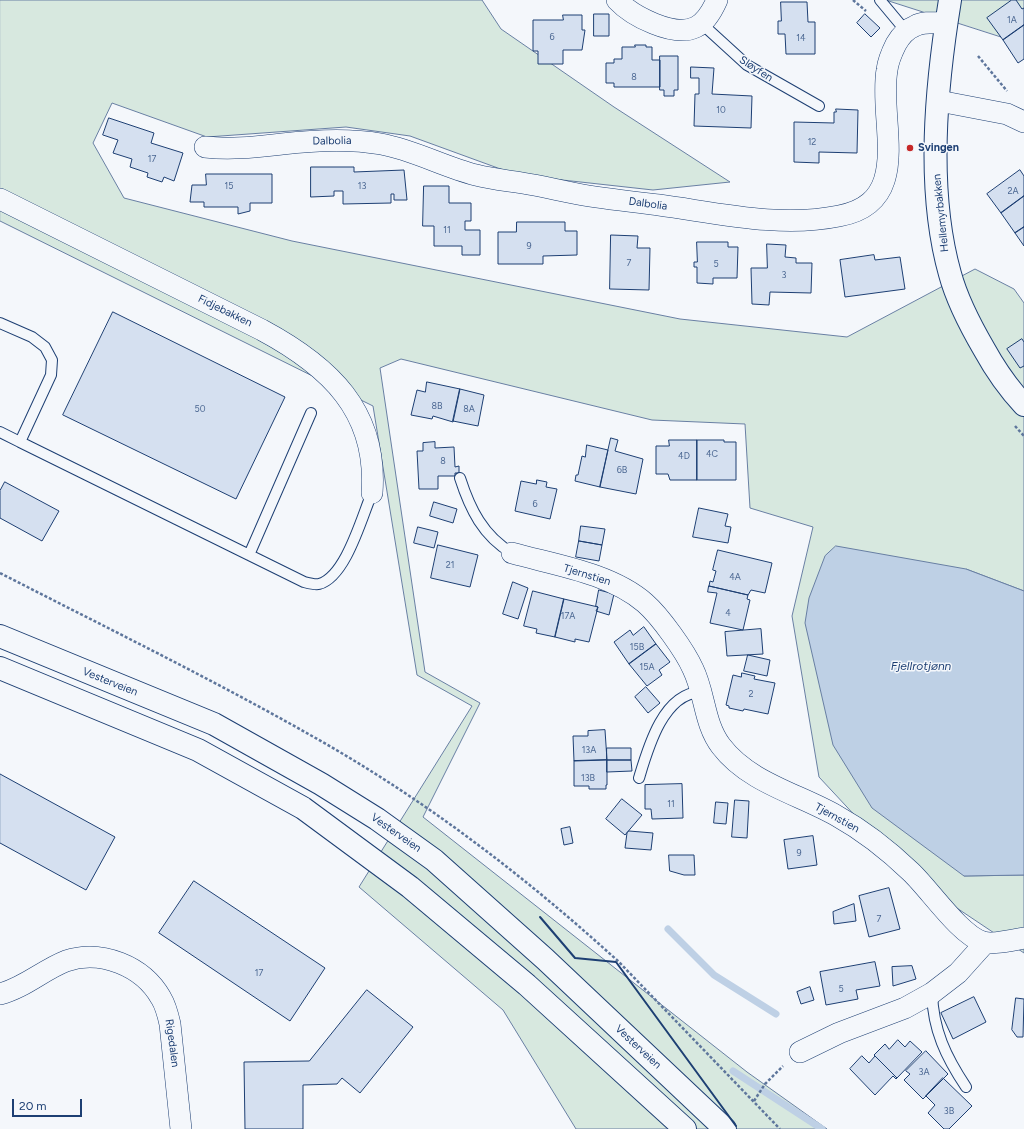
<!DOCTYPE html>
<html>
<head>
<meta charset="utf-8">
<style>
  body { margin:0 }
  #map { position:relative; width:1024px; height:1129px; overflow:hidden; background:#f4f7fb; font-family:Figtree,sans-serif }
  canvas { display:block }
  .scale { position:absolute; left:12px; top:1099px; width:70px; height:18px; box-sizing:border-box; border:2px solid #1d3f73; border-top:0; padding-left:5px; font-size:12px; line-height:14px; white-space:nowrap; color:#1d3f73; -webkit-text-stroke:3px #f4f7fb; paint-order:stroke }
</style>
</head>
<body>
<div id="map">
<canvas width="1024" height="1129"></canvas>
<div class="scale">20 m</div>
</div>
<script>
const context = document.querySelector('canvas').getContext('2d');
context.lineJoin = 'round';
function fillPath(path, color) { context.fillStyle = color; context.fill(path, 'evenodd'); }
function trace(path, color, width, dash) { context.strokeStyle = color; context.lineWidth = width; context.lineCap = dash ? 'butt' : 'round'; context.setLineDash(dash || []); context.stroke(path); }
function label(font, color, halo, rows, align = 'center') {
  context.font = font + ' Figtree,sans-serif'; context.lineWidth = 3; context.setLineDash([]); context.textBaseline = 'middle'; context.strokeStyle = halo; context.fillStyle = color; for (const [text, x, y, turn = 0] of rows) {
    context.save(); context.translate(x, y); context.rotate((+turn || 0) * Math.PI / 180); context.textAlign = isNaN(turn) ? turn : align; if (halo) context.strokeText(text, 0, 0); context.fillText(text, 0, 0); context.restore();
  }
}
const green = new Path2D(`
  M0,0H482L501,29L614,107L730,182L653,190L517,175L410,136L346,127L207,137L112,103L93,143L124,198L292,241L680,319L847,337L975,269L1014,289L1024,303V591L966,569L964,876L1024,875V953L915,880L819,777L792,616L813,527L750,508L745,424L652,420L401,359L380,368L425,672L480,703L423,817L747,1072L827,1129H576L503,1010L359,887L472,706L417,675L373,406L0,221Z
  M886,0H1024V44Z`);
const water = new Path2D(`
  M836,546L966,569L1024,591V875L964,876L872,808L833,745L805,623L809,598L825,556Z`);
const stream = new Path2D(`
  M668,929L714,975L776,1014
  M733,1071L822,1129`);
const building = new Path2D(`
  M1012,0H1016L1022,9L1024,8V25L1003,40L987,18Z
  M781,2H807L808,22H815V54H786L785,34H778V21H781Z
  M594,14H609V36H594Z
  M865,14L880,28L871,37L857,23Z
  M563,15H582V30H585L582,50H563V64H538V51H533V20H563Z
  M1024,25V59L1018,63L1003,40Z
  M635,45H646V47H652V60H660V87H614V83H606V63H614V59H622V47H635Z
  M660,56H678V90H674V96H664V90H660Z
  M691,67L714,68L712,94L752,96L751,128L694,126L695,94H699V78H691Z
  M836,109L858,110L857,153L819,152V163L794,162V122L834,123V112H836Z
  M109,118L154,133L151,143L183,153L174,181L164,177L162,182L147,177L148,173L130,167L132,159L113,153L118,140L103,135Z
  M311,167H354V172L404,170L407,200H394V194H391V203L343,204V191H334V196L311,197Z
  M1020,170L1024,176V196L1001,213L987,194Z
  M206,174H272V203H250V211L238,214V207H204V202H190L192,185H206Z
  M424,186H449V203H471V221H465V230H480V255H462V246H434V226H423Z
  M1024,196V227L1015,233L1001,213Z
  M517,222H565V231H577V255L543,256V264H498V232H516Z
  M1024,227V246L1015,233Z
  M611,235L638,236L637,248H650L649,290L610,289Z
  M697,242H728V247H738L737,278H713V284L697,283V267H694V262H697Z
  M767,244L786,245L785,257L796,258V263H812L811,293L770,292L769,305L752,304L751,268H767Z
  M874,255L875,260L900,257L905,289L845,297L840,260Z
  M113,312L285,397L236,499L63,415Z
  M1022,339L1024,342V366L1020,368L1007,349Z
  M427,382L460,389L453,422L433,416L432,419L411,415L417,390L425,392Z
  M460,389L484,395L478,426L453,421Z
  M611,438L618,440L615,451L643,459L636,494L600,487Z
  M669,440H697V480H670L668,474H656V446H669Z
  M697,440H724V442H736V480H697Z
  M435,442V448L454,447L455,467L459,466V473H455V476H438V489H419L417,451H423V443Z
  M587,445L608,450L600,487L575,481L576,475H578L582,456L585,457Z
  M537,480L547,482L546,487L557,489L550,519L515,511L521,481L536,484Z
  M5,482L59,511L42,541L0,518V491Z
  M434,502L457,509L453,523L430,516Z
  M699,508L728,514L725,526L731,527L728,543L693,537Z
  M581,526L605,529L602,545L579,541Z
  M418,527L438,532L434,548L414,543Z
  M579,541L602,545L599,561L576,557Z
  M438,545L478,555L470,587L431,578Z
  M718,550L772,563L765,593L751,590L748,595L709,586L710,581L713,582L716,571L713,570Z
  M513,582L528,588L518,619L503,614Z
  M709,586L748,595L747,599L750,600L743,630L710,623L717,593L708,592Z
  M599,590L614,594L609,615L596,611L598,607L596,606Z
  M533,591L564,599L555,637L536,633L537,629L524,626Z
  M564,599L598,607L589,642L575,639V642L555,637Z
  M644,627L656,644L629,664L614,642L630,630L633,635Z
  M761,629L763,654L727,656L725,632Z
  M656,644L670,662L659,670L662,675L647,686L629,664Z
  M748,655L770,660L767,676L744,671Z
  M742,673L755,676L754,679L775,683L768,714L744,709L743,711L729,708V706L726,705L733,675L741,677Z
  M646,687L660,703L648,713L635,697Z
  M605,730L607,760L574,761L573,736H588V731Z
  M607,748H631V760H607Z
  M607,760V785H606V789H589V786H574V761Z
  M607,760H631L632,771L607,772Z
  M0,774L115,837L86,890L0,843Z
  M682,784L683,818L652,819L651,809H645V785Z
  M622,799L642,815L625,835L606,819Z
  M735,800L749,801L747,838L732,837Z
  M716,802L728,803L726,824L714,823Z
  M570,827L573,843L564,845L561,829Z
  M629,831L653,833L651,850L625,848L627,833Z
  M813,836L817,865L788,869L784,840Z
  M669,855H694L695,875H684L670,871Z
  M194,881L325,968L290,1021L159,933Z
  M889,888L900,929L869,937L859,896Z
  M854,904L856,921L834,924L833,912Z
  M875,962L880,986L856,990L858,999L826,1005L820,972Z
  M912,966L916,979L893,986L892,967Z
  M810,987L814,1000L801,1004L797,992Z
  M367,990L413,1027L360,1093L342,1078L337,1084L303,1085V1129H245L244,1062L309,1061Z
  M974,997L986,1022L953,1039L941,1013Z
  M1016,998L1024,999L1023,1037H1017L1012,1030Z
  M898,1040L905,1047L910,1041L922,1052L897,1078L874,1055L885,1044L889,1049Z
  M926,1051L948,1074L923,1099L904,1080L910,1074L906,1071Z
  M862,1056L869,1063L875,1056L897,1078L896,1079L893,1076L875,1095L850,1069Z
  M943,1078L972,1106L949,1129H944L928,1113L935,1105L926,1096Z`);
const path = new Path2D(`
  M853,0L866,11
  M978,56L1007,91
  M1015,426L1024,436
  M0,573C109,629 220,683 326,744C432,805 529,880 619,962L780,1129
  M754,1101L765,1084L783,1066`);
const service = new Path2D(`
  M880,0L900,24L908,31
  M701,23L747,65L819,106
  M0,323L32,337L45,347L52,360L51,375L20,442L304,582C308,583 315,585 319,584C346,577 362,516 372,493
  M0,432L20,442
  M460,478C470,509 483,536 512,553
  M249,555L311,413
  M639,778C648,748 663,694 700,692
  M932,993C933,1030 946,1057 966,1087`);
const minor = new Path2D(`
  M617,0C632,16 674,38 696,27C706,22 713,9 717,0
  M939,101L1007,114L1024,122
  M205,147C231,150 255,147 282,144C315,140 348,138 381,144C414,150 444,167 476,175C495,180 514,181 534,185C550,188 566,192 583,195C608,199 634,202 659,205C718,213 780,228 839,216C915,202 878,121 887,70C888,61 892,52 896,44C900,37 907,29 915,26C924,21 936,23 946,23
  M0,199L262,330C329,366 378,411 372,493
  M512,553C555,565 611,573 645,603C660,616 685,651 693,669C705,693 704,724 721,746C749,783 799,794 837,816C864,831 888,850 911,872C930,890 960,935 983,942C992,945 1014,940 1024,938
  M0,994C24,988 43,970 66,961C101,949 143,966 161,998C166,1006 168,1015 170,1024L181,1129
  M800,1052L839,1033L905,1008L932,993L958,973L985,943`);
const tertiary = new Path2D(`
  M950,0C936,86 926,189 950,274C957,300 970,325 984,349C995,369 1008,388 1024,405`);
const trunk = new Path2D(`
  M0,636L214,724L321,784L377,819L434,860L545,959L725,1129
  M0,668L198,750L303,808L410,887L527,985L685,1129`);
const wall = new Path2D(`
  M540,917L575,958L616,962L736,1126`);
const markers = [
  [910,148,4,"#c62828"]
];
const numberNames = [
  ["1A",1012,20],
  ["6",552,37],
  ["14",801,38],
  ["8",634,77],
  ["10",721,110],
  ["12",812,142],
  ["17",152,159],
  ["15",229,186],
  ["13",362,186],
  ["2A",1013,191],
  ["11",447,230],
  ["9",529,246],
  ["7",629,263],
  ["5",716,264],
  ["3",784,275],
  ["8B",437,406],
  ["50",200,409],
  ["8A",469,409],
  ["4C",712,454],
  ["4D",684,456],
  ["8",443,461],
  ["6B",622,470],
  ["6",535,504],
  ["21",450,565],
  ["4A",735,577],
  ["4",728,613],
  ["17A",568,616],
  ["15B",637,647],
  ["15A",647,667],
  ["2",751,694],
  ["13A",589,750],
  ["13B",588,778],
  ["11",671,804],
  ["9",799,853],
  ["7",879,919],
  ["17",259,973],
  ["5",841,989],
  ["3A",924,1072],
  ["3B",949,1111]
];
const streetNames = [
  ["Sløyfen",756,69,33],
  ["Dalbolia",332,141,-1],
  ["Dalbolia",648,204,8],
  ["Hellemyrbakken",941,213,-96],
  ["Fidjebakken",225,311,26],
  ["Tjernstien",587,575,17],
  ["Vesterveien",110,682,22],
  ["Tjernstien",837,818,29],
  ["Vesterveien",396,833,35],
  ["Rigedalen",172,1043,82],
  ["Vesterveien",638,1047,43]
];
const poiNames = [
  ["Svingen",918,148]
];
const waterNames = [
  ["Fjellrotjønn",921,666]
];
fillPath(green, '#d7e8df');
trace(green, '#687fa3', 1);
fillPath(water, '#bed0e5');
trace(water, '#687fa3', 1);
trace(stream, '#bed0e5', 7);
fillPath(building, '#d5e0f0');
trace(building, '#1d3f73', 1);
trace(service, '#1d3f73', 12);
trace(minor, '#1d3f73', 22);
trace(tertiary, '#1d3f73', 24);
trace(trunk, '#1d3f73', 24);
trace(path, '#5e769c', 2.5, [3, 2]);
trace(service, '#f4f7fb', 10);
trace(minor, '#f4f7fb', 21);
trace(tertiary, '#f4f7fb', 22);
trace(trunk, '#f4f7fb', 22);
trace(wall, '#1d3f73', 2);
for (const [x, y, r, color] of markers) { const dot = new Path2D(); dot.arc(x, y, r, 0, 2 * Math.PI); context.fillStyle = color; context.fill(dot); trace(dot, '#f4f7fb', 1.5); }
label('9px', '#4b6792', null, numberNames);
label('11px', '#1d3f73', '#f4f7fb', streetNames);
label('bold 11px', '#1d3f73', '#f4f7fb', poiNames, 'left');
label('italic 12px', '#1d3f73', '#f4f7fb', waterNames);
</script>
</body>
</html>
